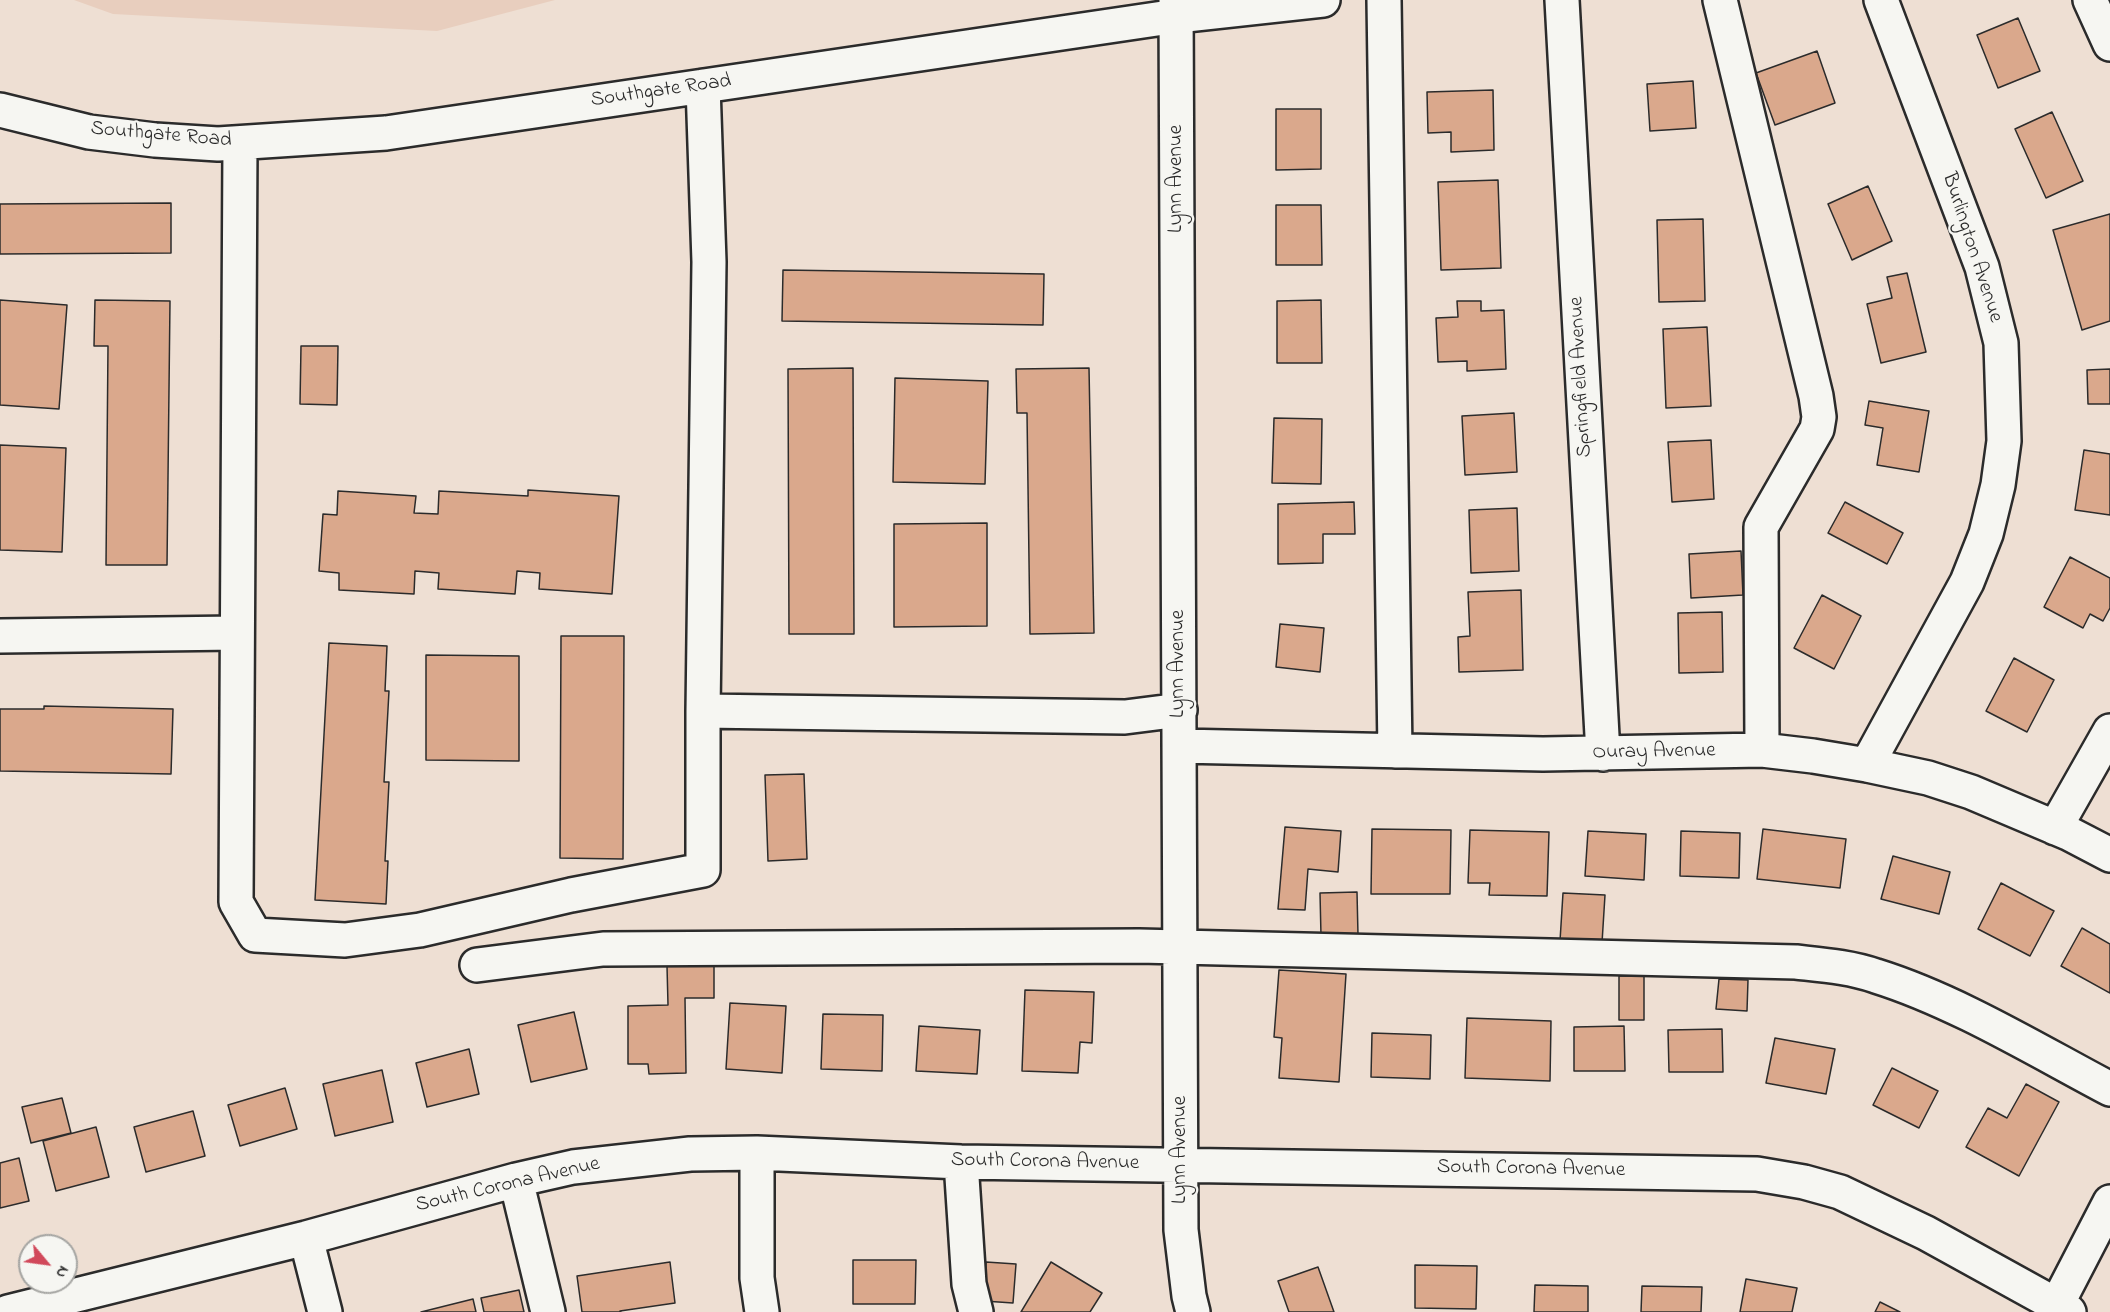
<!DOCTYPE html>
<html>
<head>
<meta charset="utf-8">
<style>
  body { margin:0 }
  #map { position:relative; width:2110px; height:1312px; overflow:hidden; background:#eedfd3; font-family:"Indie Flower",sans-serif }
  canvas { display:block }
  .north { position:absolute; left:18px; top:1234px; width:60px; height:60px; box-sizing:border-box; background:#f6f6f2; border:2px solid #a5a5a2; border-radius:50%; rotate:119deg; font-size:16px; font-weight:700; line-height:24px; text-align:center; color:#2b2b2b }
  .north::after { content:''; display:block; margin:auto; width:21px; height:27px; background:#d1495b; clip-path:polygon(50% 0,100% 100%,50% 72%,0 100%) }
</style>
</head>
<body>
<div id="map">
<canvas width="2110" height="1312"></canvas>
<div class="north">N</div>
</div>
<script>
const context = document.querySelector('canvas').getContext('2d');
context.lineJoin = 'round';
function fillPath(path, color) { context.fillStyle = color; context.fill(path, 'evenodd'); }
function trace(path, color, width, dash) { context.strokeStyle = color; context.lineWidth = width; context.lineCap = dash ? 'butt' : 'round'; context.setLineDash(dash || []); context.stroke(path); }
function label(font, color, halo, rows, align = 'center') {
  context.font = font + ' "Indie Flower",sans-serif'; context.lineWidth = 4.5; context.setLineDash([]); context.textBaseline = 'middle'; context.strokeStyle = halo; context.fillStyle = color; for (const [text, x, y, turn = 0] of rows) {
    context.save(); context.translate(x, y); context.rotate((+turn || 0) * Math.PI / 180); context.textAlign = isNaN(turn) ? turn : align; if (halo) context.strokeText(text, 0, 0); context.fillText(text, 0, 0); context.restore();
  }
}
const built = new Path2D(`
  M74,0H555L437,31L113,14Z`);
const building = new Path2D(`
  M2018,18L2040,71L1998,88L1977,35Z
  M1817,51L1835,103L1775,125L1756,73Z
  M1693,81L1696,128L1650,131L1647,84Z
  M1493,90L1494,150L1451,152V132L1428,133L1427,92Z
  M1276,109H1321V169L1276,170Z
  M2052,112L2083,181L2046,198L2015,129Z
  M1498,180L1501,268L1441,270L1438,182Z
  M1868,186L1892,241L1852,260L1828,204Z
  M171,203V253L0,254V204Z
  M1276,205H1321L1322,265H1276Z
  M2110,214V321L2082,330L2053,230Z
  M1703,219L1705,301L1659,302L1657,220Z
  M783,270L1044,274L1043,325L782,321Z
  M1907,273L1926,352L1881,363L1867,304L1892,298L1887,277Z
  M0,300L67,305L59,409L0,405Z
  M95,300L170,301L167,565H106L108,346H94Z
  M1321,300L1322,363H1277V301Z
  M1457,301H1481V311L1504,310L1506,369L1467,371V361L1438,362L1436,318L1458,317Z
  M1707,327L1711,406L1666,408L1663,329Z
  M301,346H338L337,405L300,404Z
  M853,368L854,634H789L788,369Z
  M1089,368L1094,633L1030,634L1027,413H1017L1016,369Z
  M2110,369V404H2088L2087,370Z
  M895,378L988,381L985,484L893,482Z
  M1869,401L1929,411L1919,472L1877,465L1883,428L1865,425Z
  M1514,413L1517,472L1465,475L1462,416Z
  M1274,418L1322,419L1321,484L1272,483Z
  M1711,440L1714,499L1672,502L1668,442Z
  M0,445L66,448L62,552L0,550Z
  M2084,450L2110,454V515L2075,510Z
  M528,490L619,496L612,594L539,589L540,573L517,571L515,594L438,589L439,573L415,571L414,594L339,590V573L319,571L323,514L337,515L338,491L416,496L414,513L438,514L439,491L528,496Z
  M1354,502L1355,534H1323V563L1278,564V504Z
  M1845,502L1903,533L1887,564L1828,533Z
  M1517,508L1519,571L1471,573L1469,510Z
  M987,523V626L894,627V524Z
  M1741,551L1743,595L1691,598L1689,554Z
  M2070,557L2110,578V608L2103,621L2090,614L2083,628L2044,607Z
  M1521,590L1523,670L1459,672L1458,637L1470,636L1468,592Z
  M1822,595L1861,616L1834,669L1794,648Z
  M1722,612L1723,672L1679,673L1678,613Z
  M1280,624L1324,628L1320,672L1276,667Z
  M561,636H624L623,859L560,858Z
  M329,643L387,646L385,691H389L384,782H389L385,861H388L386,904L315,900Z
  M426,655L519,656V761L426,760Z
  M2014,658L2054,680L2027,732L1986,711Z
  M44,706L173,709L171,774L0,771V709H44Z
  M804,774L807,859L768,861L765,775Z
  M1285,827L1341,831L1338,872L1308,869L1305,910L1278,909Z
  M1372,829L1451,830L1450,894H1371Z
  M1763,829L1846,839L1840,888L1757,879Z
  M1470,830L1549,832L1547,896L1489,895L1490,883H1468Z
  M1588,831L1646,834L1644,880L1585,876Z
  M1681,831L1740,833L1739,878L1680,876Z
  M1893,856L1950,872L1939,914L1881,899Z
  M2001,883L2054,911L2030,956L1978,929Z
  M1357,892L1358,935L1321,936L1320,893Z
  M1563,893L1605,895L1602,943L1560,941Z
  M2082,928L2110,944V993L2061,966Z
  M667,966H714V998H685L686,1073L649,1074L648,1064H628V1006L668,1005Z
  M1279,970L1346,974L1339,1082L1279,1078L1282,1038L1274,1037Z
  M1619,976H1644V1020H1619Z
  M1719,979L1748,980L1747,1011L1716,1009Z
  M1025,990L1094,992L1092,1043L1080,1042L1078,1073L1022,1071Z
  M730,1003L786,1006L782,1073L726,1069Z
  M574,1012L587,1069L531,1082L518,1025Z
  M823,1014L883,1015L882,1071L821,1069Z
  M1467,1018L1551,1021L1550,1081L1465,1078Z
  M919,1026L980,1030L977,1074L916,1071Z
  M1624,1026L1625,1071H1574V1027Z
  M1722,1029L1723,1072H1669L1668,1030Z
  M1372,1033L1431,1035L1430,1079L1371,1077Z
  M1775,1038L1835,1049L1826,1094L1766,1083Z
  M469,1049L479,1094L427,1107L416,1063Z
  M1892,1068L1938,1091L1919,1128L1873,1105Z
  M382,1070L393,1122L335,1136L323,1084Z
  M2026,1084L2059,1102L2019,1176L1966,1147L1988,1108L2007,1118Z
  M285,1088L297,1129L240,1146L228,1105Z
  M62,1098L71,1133L31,1143L22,1107Z
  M193,1111L205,1156L146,1172L134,1127Z
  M96,1127L109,1177L56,1191L43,1141Z
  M19,1158L29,1201L0,1208V1163Z
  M853,1260H916L915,1304H853Z
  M670,1262L675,1303L620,1311L621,1312H582L577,1276Z
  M986,1262L1016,1264L1013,1303L984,1301Z
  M1051,1262L1102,1293L1090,1312H1021Z
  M1415,1265L1477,1266L1476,1309L1415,1308Z
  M1318,1267L1334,1312H1289L1278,1281Z
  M1746,1279L1797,1288L1792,1312H1740Z
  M1535,1285L1588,1286V1312H1534Z
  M1642,1286L1702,1287L1701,1312H1641Z
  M519,1290L524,1312H484L481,1298Z
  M473,1299L476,1312H421Z
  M1880,1302L1900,1312H1875Z`);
const minor = new Path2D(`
  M1176,0L1181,1230L1189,1296L1193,1312
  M1384,0L1395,751
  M1562,0L1603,754
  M1720,0L1816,396L1819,417L1817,429L1761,527L1762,750
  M2090,0L2110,44
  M703,86L709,262L703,711
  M0,110L89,132L155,140L218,144L386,133L1177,16L1323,0
  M240,143L236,902L255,935L345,940L420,930L571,895L703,870V711L1125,717L1180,710
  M0,636L237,633
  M1180,746L1543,754L1762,750L1813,756L1867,765L1928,778L1971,792L2068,833L2110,855
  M1867,765L1967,582L1986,534L1998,485L2004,441L2001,343L1982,267L1881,0
  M2055,828L2110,731
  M477,965L603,949L1139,946L1796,962C1823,965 1850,967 1876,976C1956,1001 2036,1050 2110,1089
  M757,1153V1278L762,1312
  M961,1162L969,1284L976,1312
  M516,1180L548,1312
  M306,1238L325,1312
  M8,1312L306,1238L516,1180L573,1167L690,1154L757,1153L961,1162L1757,1174L1804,1182L1840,1192L1926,1233L2069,1312
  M2053,1312L2110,1202`);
const streetNames = [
  ["Southgate Road",661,92,-8],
  ["Southgate Road",161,136,5],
  ["Lynn Avenue",1178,179,-90],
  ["Burlington Avenue",1971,248,72],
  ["Springfield Avenue",1582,377,-93],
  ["Lynn Avenue",1180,664,-90],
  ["Ouray Avenue",1654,753,-1],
  ["Lynn Avenue",1182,1150,-90],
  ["South Corona Avenue",1045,1163,1],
  ["South Corona Avenue",1531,1170,1],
  ["South Corona Avenue",508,1186,-13]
];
fillPath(built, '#e8cebe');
fillPath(building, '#daa88c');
trace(building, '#2b2b2b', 1.5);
trace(minor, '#2b2b2b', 38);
trace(minor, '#f6f6f2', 33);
label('21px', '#2b2b2b', '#f6f6f2', streetNames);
</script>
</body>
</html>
